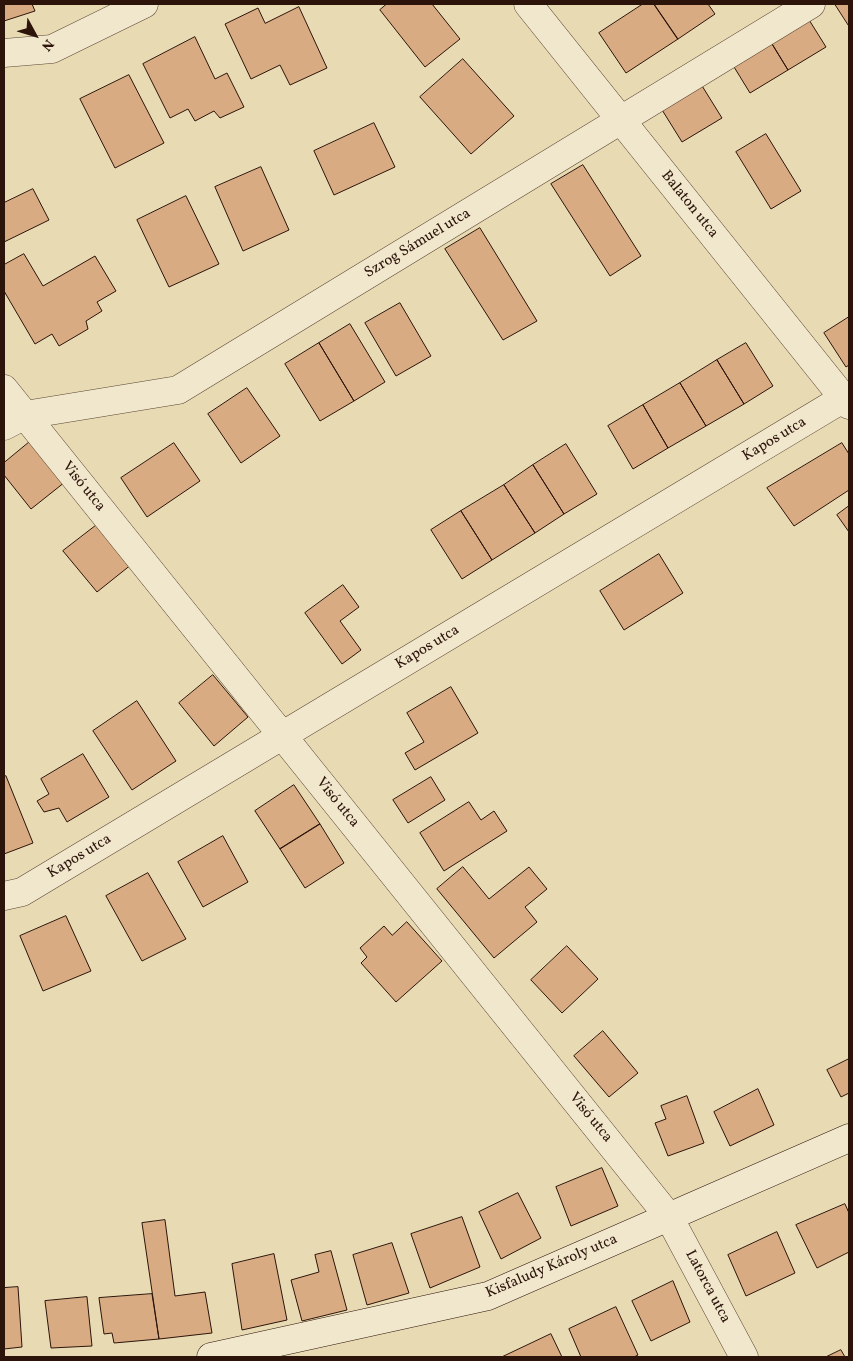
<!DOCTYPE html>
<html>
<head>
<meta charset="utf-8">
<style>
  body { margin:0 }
  #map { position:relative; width:853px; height:1361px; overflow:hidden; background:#e8dab2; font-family:Vollkorn,serif }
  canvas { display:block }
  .frame { position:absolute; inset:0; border:5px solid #2c140a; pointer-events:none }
  .north { position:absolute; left:10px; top:10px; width:50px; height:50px; -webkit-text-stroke:4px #f0e7cd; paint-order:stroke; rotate:129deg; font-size:14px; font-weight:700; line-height:20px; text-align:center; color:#2c140a }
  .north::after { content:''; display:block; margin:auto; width:18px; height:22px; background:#2c140a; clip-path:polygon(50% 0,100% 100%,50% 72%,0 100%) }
</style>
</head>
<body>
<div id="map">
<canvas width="853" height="1361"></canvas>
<div class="frame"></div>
<div class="north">N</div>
</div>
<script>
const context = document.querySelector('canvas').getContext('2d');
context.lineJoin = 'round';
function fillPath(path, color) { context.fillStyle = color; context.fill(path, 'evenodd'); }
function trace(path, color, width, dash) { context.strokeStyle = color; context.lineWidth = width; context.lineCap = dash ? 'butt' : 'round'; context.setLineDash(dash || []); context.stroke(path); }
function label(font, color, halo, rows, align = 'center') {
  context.font = font + ' Vollkorn,serif'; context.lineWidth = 4.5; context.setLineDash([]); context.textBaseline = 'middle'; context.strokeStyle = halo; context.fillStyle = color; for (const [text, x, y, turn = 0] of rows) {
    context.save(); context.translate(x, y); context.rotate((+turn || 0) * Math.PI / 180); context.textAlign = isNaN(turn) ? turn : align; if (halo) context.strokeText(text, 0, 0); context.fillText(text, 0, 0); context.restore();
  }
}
const building = new Path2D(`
  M4,4H32L35,11L4,21Z
  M387,4H432L460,39L425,67L380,10Z
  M643,4H654L678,39L626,73L599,33Z
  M654,4H708L715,14L678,39Z
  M835,4H849V26Z
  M299,7L327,68L290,85L280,65L251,79L225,24L258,8L265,23Z
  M806,15L826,47L788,70L769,39Z
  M195,37L215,79L227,73L244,107L220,118L214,111L195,121L188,109L170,118L143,64Z
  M769,39L788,70L750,93L731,62Z
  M463,59L514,116L471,154L420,97Z
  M129,75L164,143L115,168L80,99Z
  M699,81L722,118L682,142L659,105Z
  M374,123L395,167L334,195L314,151Z
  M766,134L801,191L771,209L736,152Z
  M583,165L641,256L610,276L551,184Z
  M261,167L289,230L243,251L215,187Z
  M33,189L49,220L4,242V203Z
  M186,196L219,264L169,287L137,220Z
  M480,228L537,321L503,340L445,249Z
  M24,254L43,286L95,256L116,291L97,302L102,311L86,321L88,329L59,346L52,334L35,344L4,291V265Z
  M400,303L431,356L396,376L365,323Z
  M849,317V365L846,367L824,333Z
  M350,324L385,382L354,401L319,343Z
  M319,343L354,401L320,421L285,364Z
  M746,343L773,386L744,404L717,360Z
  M717,360L744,404L706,426L680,383Z
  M680,383L706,426L668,448L643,405Z
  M247,388L280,436L241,463L208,414Z
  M643,405L668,448L633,469L608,426Z
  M32,440L65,482L31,509L4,475V463Z
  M174,443L200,481L147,517L121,478Z
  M842,443L849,454V490L794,526L767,488Z
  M566,444L597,494L564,514L533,465Z
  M533,465L564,514L535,533L504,485Z
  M504,485L535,533L492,560L461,511Z
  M849,506V532L837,515Z
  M461,511L492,560L462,579L431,530Z
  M98,524L132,564L97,592L63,551Z
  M659,554L683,593L624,630L600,591Z
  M343,585L359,607L340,621L361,650L342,664L305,613Z
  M213,675L248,717L214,746L179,703Z
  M451,687L478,733L415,770L405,753L424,742L407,713Z
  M137,701L176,761L132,790L93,731Z
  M83,754L109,797L67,822L59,808L44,812L37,801L49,794L41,779Z
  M6,776L33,843L4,854V777Z
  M431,777L445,800L408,823L393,800Z
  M294,785L320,824L280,849L255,811Z
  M469,802L481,820L494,811L507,831L444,871L420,833Z
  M320,824L344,863L305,888L280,849Z
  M223,836L248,882L203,907L178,862Z
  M463,867L489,899L529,867L547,889L525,907L537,922L494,958L437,889Z
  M148,873L186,939L142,961L106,896Z
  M66,916L91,971L43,991L20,936Z
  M407,922L442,961L396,1002L361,963L367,957L360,948L384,926L392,935Z
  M567,946L598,979L562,1013L531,980Z
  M603,1031L638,1073L609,1097L574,1056Z
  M849,1059V1093L841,1097L827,1070Z
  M758,1089L774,1125L730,1146L714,1112Z
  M687,1096L704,1143L668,1156L655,1123L666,1119L661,1106Z
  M602,1168L618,1206L571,1226L556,1187Z
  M518,1193L541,1238L501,1259L479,1212Z
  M845,1204L849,1213V1252L817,1268L796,1225Z
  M462,1217L480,1267L430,1288L411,1234Z
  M165,1220L175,1296L205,1292L212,1333L159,1339L142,1223Z
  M777,1232L795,1273L746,1296L728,1255Z
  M392,1243L409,1293L367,1305L353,1255Z
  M331,1251L347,1310L302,1321L291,1280L319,1272L315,1255Z
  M274,1254L287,1320L242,1330L232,1264Z
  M673,1281L690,1322L651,1341L632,1301Z
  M18,1287L22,1347L4,1349V1288Z
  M152,1294L159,1339L114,1343L112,1333L104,1334L99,1298Z
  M87,1297L92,1346L51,1348L45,1301Z
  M616,1307L638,1355L634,1357H581L569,1329Z
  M551,1334L562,1357H502Z
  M841,1350L845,1357H826Z`);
const street = new Path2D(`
  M528,4L849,405
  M4,53L52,49L144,4
  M4,389L669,1217L744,1357
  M4,426L25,415L178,390L811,4
  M4,896L22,892L849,395`);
const secondary = new Path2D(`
  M211,1357L488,1296L849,1138`);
const streetNames = [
  ["Balaton utca",689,205,51],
  ["Szrog Sámuel utca",418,244,-31],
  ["Kapos utca",775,440,-31],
  ["Visó utca",83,487,51],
  ["Kapos utca",428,648,-31],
  ["Visó utca",337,803,51],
  ["Kapos utca",80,857,-31],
  ["Visó utca",590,1118,51],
  ["Kisfaludy Károly utca",552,1267,-23],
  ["Latorca utca",707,1287,62]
];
fillPath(building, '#d8ab82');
trace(building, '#2c140a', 1);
trace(street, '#5b4634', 29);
trace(secondary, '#2c140a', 29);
trace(street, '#f0e7cd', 28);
trace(secondary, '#f0e7cd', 28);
label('15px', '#2c140a', '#f0e7cd', streetNames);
</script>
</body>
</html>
